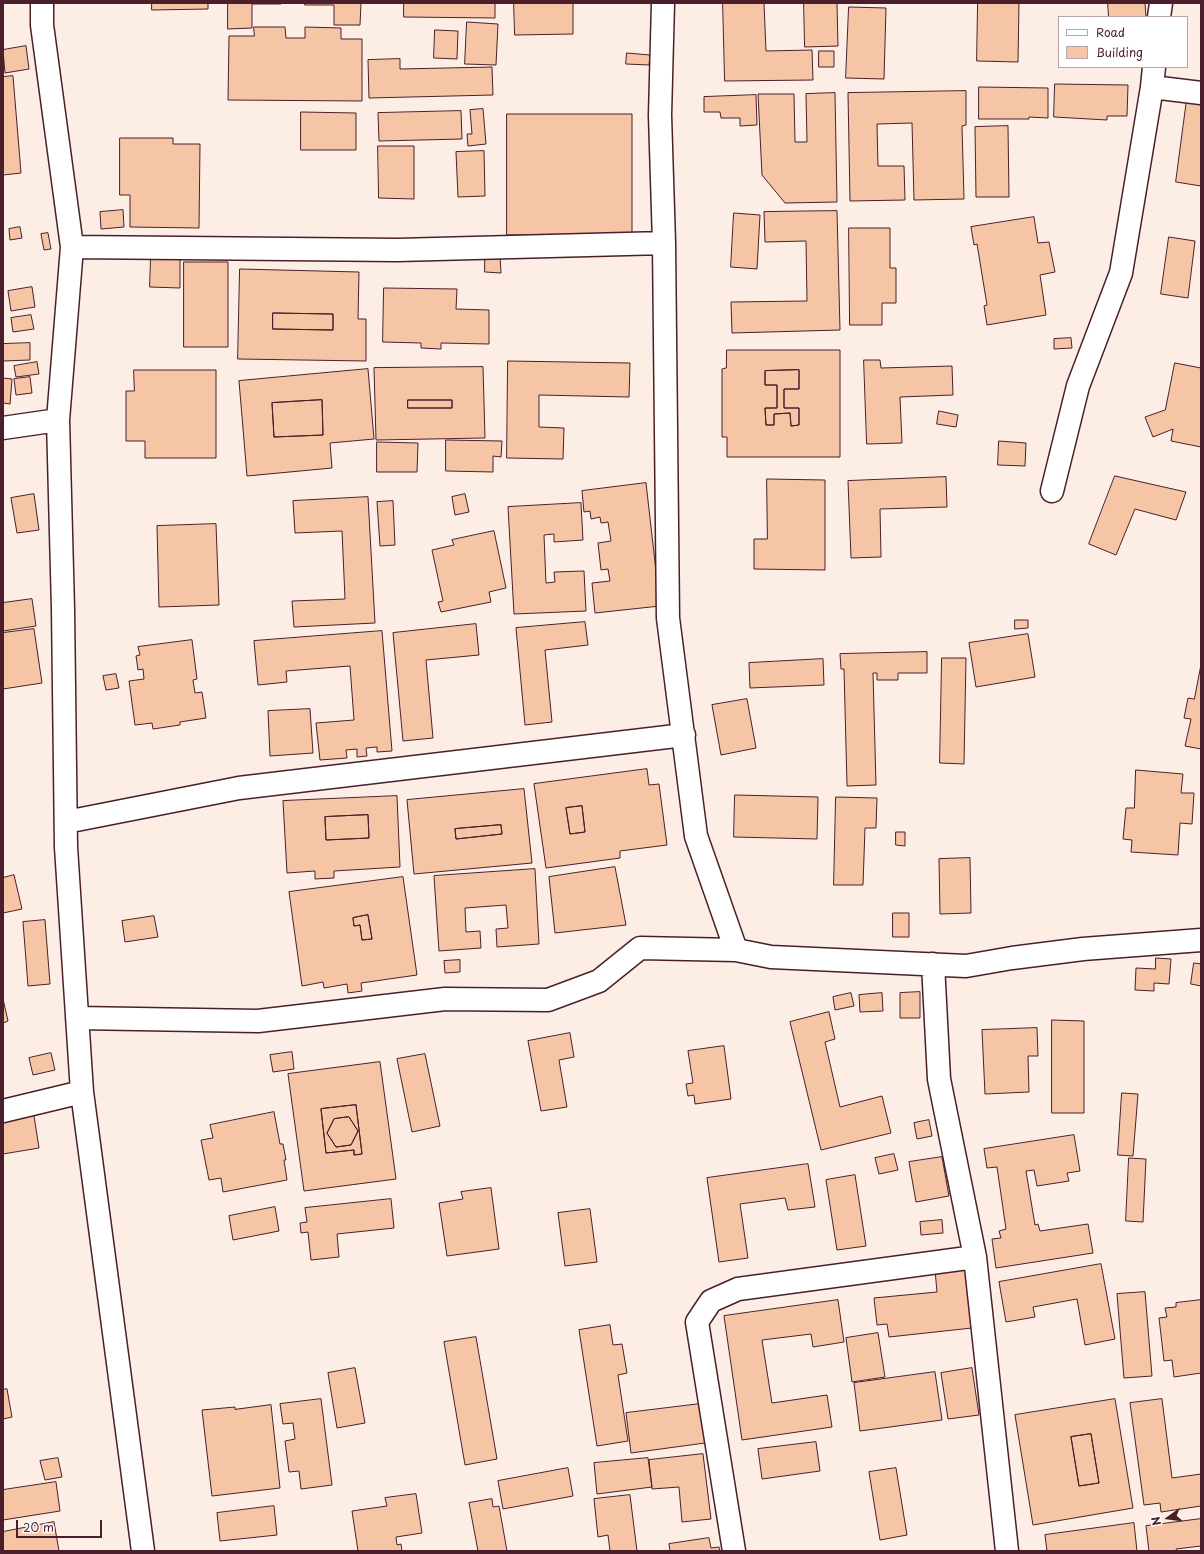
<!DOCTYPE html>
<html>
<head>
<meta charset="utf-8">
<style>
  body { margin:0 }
  #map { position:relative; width:1204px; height:1554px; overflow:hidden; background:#fceee4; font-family:"Playpen Sans",sans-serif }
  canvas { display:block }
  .frame { position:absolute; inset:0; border:4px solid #4a1f2b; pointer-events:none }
  .legend { position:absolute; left:1058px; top:16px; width:130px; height:52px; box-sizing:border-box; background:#fff; border:1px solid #b7a5aa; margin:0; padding:5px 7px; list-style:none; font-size:12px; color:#4a1f2b }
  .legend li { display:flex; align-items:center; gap:8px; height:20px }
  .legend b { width:20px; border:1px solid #b7a5aa }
  .north { position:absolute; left:1148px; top:1498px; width:40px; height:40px; -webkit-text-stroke:3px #fff; paint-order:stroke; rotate:256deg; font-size:11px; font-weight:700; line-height:16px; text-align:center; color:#4a1f2b }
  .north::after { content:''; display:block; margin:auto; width:14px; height:18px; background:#4a1f2b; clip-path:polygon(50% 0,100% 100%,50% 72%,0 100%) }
  .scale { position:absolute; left:16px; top:1520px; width:86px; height:18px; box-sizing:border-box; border:2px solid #4a1f2b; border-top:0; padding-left:5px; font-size:12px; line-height:14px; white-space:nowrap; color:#4a1f2b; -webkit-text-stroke:3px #fff; paint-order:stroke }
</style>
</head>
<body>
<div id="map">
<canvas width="1204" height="1554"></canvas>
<div class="frame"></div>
<ul class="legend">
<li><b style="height:5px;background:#fff"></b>Road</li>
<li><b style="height:11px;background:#f6c5a6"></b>Building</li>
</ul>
<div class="north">N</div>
<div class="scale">20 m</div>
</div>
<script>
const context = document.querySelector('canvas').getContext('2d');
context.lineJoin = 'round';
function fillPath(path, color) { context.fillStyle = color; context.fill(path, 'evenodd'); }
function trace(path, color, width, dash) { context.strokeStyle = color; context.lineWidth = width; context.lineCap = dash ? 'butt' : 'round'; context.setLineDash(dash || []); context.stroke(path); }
const building = new Path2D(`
  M152,3H208V9L152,10Z
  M228,3H281V4H252V28L228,29Z
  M305,3H361L360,25H334V5H305Z
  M404,3H495V18L404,17Z
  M514,3H573V34L515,35Z
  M723,3H764L766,51L812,50L813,80L725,81Z
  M804,3H837L838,46L805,47Z
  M978,3H1019L1018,62L977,61Z
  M1108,3H1145L1146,17H1109Z
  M849,7L886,8L884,79L846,78Z
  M467,22L498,24L496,65L465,64Z
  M254,27H285L286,38H305V27L341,28V39H362V101L228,100L229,36H254Z
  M435,30L458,31L457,59L434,58Z
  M26,46L29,69L5,73L3,50Z
  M819,51H834V67H819Z
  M627,53L650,55L649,65L626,64Z
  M400,59V69L492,67L493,95L369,98L368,60Z
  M13,76L21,173L3,175V77Z
  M1055,84L1128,85L1127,116H1107V120L1054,117Z
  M979,87L1048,88V118L1029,117V119H979Z
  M966,91V125L962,126L964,199L914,200L912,123L877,124L878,166H904L905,200L850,201L848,93Z
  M835,93L837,202L785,203L762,175L758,94H794L795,142H807L806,94Z
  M756,95L757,125L740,126V118H721L720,112H704V97Z
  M1187,99L1201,101V186L1176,182Z
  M483,109L486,144L468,146L467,134H472L470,110Z
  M461,111L462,139L379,141L378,113Z
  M301,112L356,113V150H301Z
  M507,114H632V235H507Z
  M1008,126L1009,197H976L975,127Z
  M120,138H173V144H200L199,228L130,227V195H120Z
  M378,146H414V199L379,198Z
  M484,151L485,196L458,197L456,152Z
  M123,210L124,227L101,229L100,212Z
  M837,211L840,330L732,333L731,302L807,301L806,241L765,242L764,212Z
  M734,213L760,215L757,269L731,267Z
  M1034,217L1038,243L1049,242L1055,272L1040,275L1046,315L987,325L984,306L987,305L977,244L974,245L971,227Z
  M20,227L22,238L10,240L9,229Z
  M849,228H890V268H896V303H882V325H850Z
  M48,233L51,249L44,250L41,234Z
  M1169,237L1195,241L1188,298L1161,294Z
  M151,256H180V288L150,287Z
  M485,256H500L501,273L485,272Z
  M184,262H228V347H184Z
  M240,269L359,272L358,319H366V361L238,359ZM273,313L333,314V330L273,329Z
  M32,287L35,307L11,311L8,291Z
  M384,288L457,289L456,309L489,310V344L441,343V349L421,348V343L383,342Z
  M273,313L333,314V330L273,329Z
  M31,315L34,329L13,332L11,318Z
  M1071,338L1072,348L1054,349V339Z
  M30,343V360L3,361V344Z
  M727,350H840V457H727V437H722V369L726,368ZM799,370V389H784V408H799V425L791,426L790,413L774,414V425H766L765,408H777V385H765V371Z
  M864,360H880L881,368L952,366L953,395L900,397L902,443L867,444Z
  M508,361L630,363L629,397L539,395V427L564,428L563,459L507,458Z
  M37,362L39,374L16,377L14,366Z
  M1175,363L1201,368V447L1171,441L1173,429L1153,437L1145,417L1165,410Z
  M483,367L485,438L376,440L374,368ZM408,400H452V408H408Z
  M368,369L374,439L330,443L332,468L247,476L239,381ZM322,400L323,435L274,437L272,403Z
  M134,370H216V458H145V441H126V391H134Z
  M799,370V389H784V408H799V425L791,426L790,413L774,414V425H766L765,408H777V385H765V371Z
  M30,377L32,393L16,395L14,379Z
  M3,378L12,379L10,404L3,403Z
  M322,400L323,435L274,437L272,403Z
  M408,400H452V408H408Z
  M939,411L958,415L956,427L937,424Z
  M446,440L502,441L501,457L493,456V472L446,471Z
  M999,441L1026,443L1025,466L998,465Z
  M377,442L418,443L417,472H377Z
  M1115,476L1186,492L1176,520L1135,509L1116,555L1089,544Z
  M946,477L947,507L880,509L881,557L851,558L848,481Z
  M767,479L825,480V570L754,569V539H767Z
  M646,483L660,606L595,613L592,583L610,581L608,569L601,570L598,543L611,541L608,522L601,523L600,517L591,519L590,511L584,512L582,491Z
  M34,494L39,530L17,533L11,498Z
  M465,494L469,512L455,515L452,497Z
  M368,497L375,623L294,627L292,601L345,599L342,531L295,533L293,501Z
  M393,501L395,545L380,546L377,502Z
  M581,503L583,540L554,542V534L544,535L546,583L555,582L554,572L584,571L586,611L514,614L508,507Z
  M216,524L219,605L159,607L157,526Z
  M494,531L506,588L489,592L491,602L441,612L438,602L443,601L432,550L454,545L452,540Z
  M32,599L36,626L3,631V603Z
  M1015,620H1028V628L1015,629Z
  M585,622L588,645L545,650L552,722L525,725L516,628Z
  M476,624L479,655L426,660L433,738L403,741L393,633Z
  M34,629L42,683L3,689V633Z
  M382,631L392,751L377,752V747L366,748L367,756L357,757V749L346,750L347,758L320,760L316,723L354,720L350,666L286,671L287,682L258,685L254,641Z
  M1028,634L1035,677L976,687L969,643Z
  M192,640L197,679L193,680L195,693L202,692L206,718L180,722V725L153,729L152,723L135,725L129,681L144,679L143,669L138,670L136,656L140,655L138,647Z
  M927,652V673H898V680H877V673H873L876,785L847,786L844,669H841L840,654Z
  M942,658H966L964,764L940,763Z
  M823,659L824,685L750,688L749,663Z
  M1201,665V749L1185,746L1191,719L1184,718L1188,698L1194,699Z
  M116,674L119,688L106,690L103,676Z
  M747,699L756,748L721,755L712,705Z
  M310,709L313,753L270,756L268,711Z
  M647,769L649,785L659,784L667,845L620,851V858L546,868L534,784ZM582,806L585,832L570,834L566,808Z
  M1136,770L1183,774L1181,793H1194L1192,824L1180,823L1178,855L1131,852L1132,840L1123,839L1126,808H1134Z
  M524,789L532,863L414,874L407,800ZM501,825L502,834L456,839L455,829Z
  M735,795L818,797L817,839L734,837Z
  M397,796L400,867L334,871V878L315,879V871L287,873L283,801ZM368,815L369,838L326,840L325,817Z
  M836,797L877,798L876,828H865L863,885H834Z
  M582,806L585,832L570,834L566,808Z
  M368,815L369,838L326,840L325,817Z
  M501,825L502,834L456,839L455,829Z
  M896,832H905V846L896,845Z
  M970,858L971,913L940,914L939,859Z
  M615,867L626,925L555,933L549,877Z
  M535,869L539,944L497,947L496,929L508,928L506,905L465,908L466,932L480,931L481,948L439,951L434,876Z
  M14,875L22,909L3,913V878Z
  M403,877L417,975L361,983L362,991L348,993L347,984L324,988L323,982L302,986L289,892ZM368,915L372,939L362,940L360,925L354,926L353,918Z
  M893,913H909V937H893Z
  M368,915L372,939L362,940L360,925L354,926L353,918Z
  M154,916L158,937L125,942L122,921Z
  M45,920L50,984L28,986L23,922Z
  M1156,958L1171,959L1169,984L1154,983V991L1135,990L1136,968L1155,969Z
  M460,960V972L445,973L444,961Z
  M1194,963L1201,964V986L1191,984Z
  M920,992V1018H900V993Z
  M851,993L854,1006L835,1010L833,997Z
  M882,993L883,1011L860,1012L859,995Z
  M3,999L8,1021L3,1023Z
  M829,1012L835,1039L825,1042L840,1107L882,1096L891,1133L821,1150L790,1022Z
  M1052,1020L1084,1021V1113H1052Z
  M1037,1028L1038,1056H1028L1029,1092L985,1094L982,1030Z
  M570,1033L574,1057L559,1060L567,1107L541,1111L528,1041Z
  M724,1046L731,1099L695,1104L694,1095L688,1096L686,1084L693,1083L688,1051Z
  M292,1052L294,1069L273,1072L270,1055Z
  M51,1053L55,1070L33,1075L29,1058Z
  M425,1054L440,1126L412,1132L397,1059Z
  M380,1062L396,1179L304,1191L288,1074ZM356,1105L362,1154L354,1155V1150L326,1153L321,1109Z
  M1122,1093L1138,1094L1133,1156L1118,1155Z
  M356,1105L362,1154L354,1155V1150L326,1153L321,1109ZM349,1117L358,1131L351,1145L336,1147L327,1133L334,1119Z
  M274,1112L280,1144H283L286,1160H284L287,1180L223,1192L221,1178L209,1180L201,1140L213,1138L210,1125Z
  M34,1116L39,1148L3,1154V1121Z
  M349,1117L358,1131L351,1145L336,1147L327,1133L334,1119Z
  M929,1120L932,1136L917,1139L914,1123Z
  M1074,1135L1080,1171L1067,1173L1069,1181L1037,1186L1034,1170L1026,1171L1035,1225L1038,1224L1040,1231L1088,1224L1093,1253L996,1268L992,1239L1001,1238L999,1231L1006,1229L997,1167L987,1168L984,1149Z
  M894,1154L898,1170L879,1174L875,1158Z
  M942,1157L949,1196L916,1202L909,1162Z
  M1129,1158L1146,1159L1143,1222L1126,1221Z
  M808,1164L815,1207L788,1210L785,1198L740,1204L748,1258L719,1262L707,1178Z
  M855,1175L866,1246L837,1250L826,1180Z
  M491,1188L499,1249L447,1256L439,1203L463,1199L461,1192Z
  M391,1199L394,1228L337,1234L339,1257L311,1260L308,1232L301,1233L300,1223L307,1222L305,1208Z
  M275,1207L279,1231L233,1240L229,1216Z
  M590,1209L597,1262L565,1266L558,1213Z
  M942,1220L943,1233L921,1235L920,1222Z
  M1101,1264L1115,1339L1085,1345L1077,1299L1033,1307L1035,1317L1006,1322L999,1282Z
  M966,1267L972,1328L889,1337L887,1324L877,1325L874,1298L937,1292L935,1270Z
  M1145,1292L1152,1376L1124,1378L1117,1294Z
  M838,1300L844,1342L813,1347L811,1334L762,1340L772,1403L827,1395L832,1427L742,1440L724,1316Z
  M1201,1300V1373L1174,1377L1172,1360L1164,1361L1159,1318L1167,1317L1165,1308L1176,1307V1303Z
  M610,1325L613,1345L622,1344L627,1373L618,1375L628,1441L597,1446L579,1330Z
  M878,1333L885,1377L852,1382L846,1338Z
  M476,1337L497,1459L465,1465L444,1342Z
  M355,1368L365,1423L337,1428L328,1373Z
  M972,1368L979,1415L948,1419L941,1373Z
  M935,1372L942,1420L860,1431L854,1383Z
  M7,1389L12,1417L3,1419V1390Z
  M321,1399L332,1485L301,1489L299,1471L289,1472L285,1441L295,1439L293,1423L283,1424L280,1404Z
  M1115,1399L1133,1508L1033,1525L1015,1415ZM1091,1434L1099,1483L1079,1486L1071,1437Z
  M1162,1399L1172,1478L1201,1474V1506L1161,1512L1160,1503L1144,1505L1130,1403Z
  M700,1404L705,1443L631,1453L626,1413Z
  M271,1405L280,1488L212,1496L202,1410L235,1407V1409Z
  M1091,1434L1099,1483L1079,1486L1071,1437Z
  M816,1442L820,1471L762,1479L758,1449Z
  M703,1454L711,1519L682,1522L679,1487L652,1489L649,1460Z
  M58,1458L62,1477L45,1480L40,1461Z
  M648,1458L652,1487L597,1494L594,1463Z
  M568,1468L573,1496L503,1509L498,1481Z
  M896,1468L907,1535L880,1540L869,1472Z
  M56,1482L60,1511L3,1520V1490Z
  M416,1494L422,1533L396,1537L397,1545L401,1544L402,1551H358L352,1511L387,1506L385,1498Z
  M630,1495L637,1551H610L608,1535L598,1537L594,1499Z
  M492,1499L493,1507L499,1506L507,1551H478L469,1503Z
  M274,1506L277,1535L220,1541L217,1513Z
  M1201,1519V1546L1176,1549L1177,1551H1149L1146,1526Z
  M54,1522L59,1551H3V1532Z
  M1134,1523L1137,1551H1047L1045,1535Z
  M709,1538L711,1548L719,1547L720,1551H670L669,1544Z`);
const minor = new Path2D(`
  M42,3V25L72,247L58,420L63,609L66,847L82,1092L143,1551
  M663,3L660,115L664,243L668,618L696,836L736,950
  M1159,17L1161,3
  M1152,87L1201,93
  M72,247L398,250L664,243
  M3,428L58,420
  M1052,491L1078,386L1121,273L1152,87L1154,67
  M66,822L239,788L684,735
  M933,964L939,1079L975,1257L1007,1551
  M77,1018L258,1021L445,999L548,1000L599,981L640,948L736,950L771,957L966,966L1012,958L1083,949L1201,940
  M3,1111L82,1092
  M734,1551L697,1322L711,1301L738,1289L975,1257`);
fillPath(building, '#f6c5a6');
trace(building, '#4a1f2b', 1);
trace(minor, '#4a1f2b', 25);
trace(minor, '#fff', 22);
</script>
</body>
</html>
